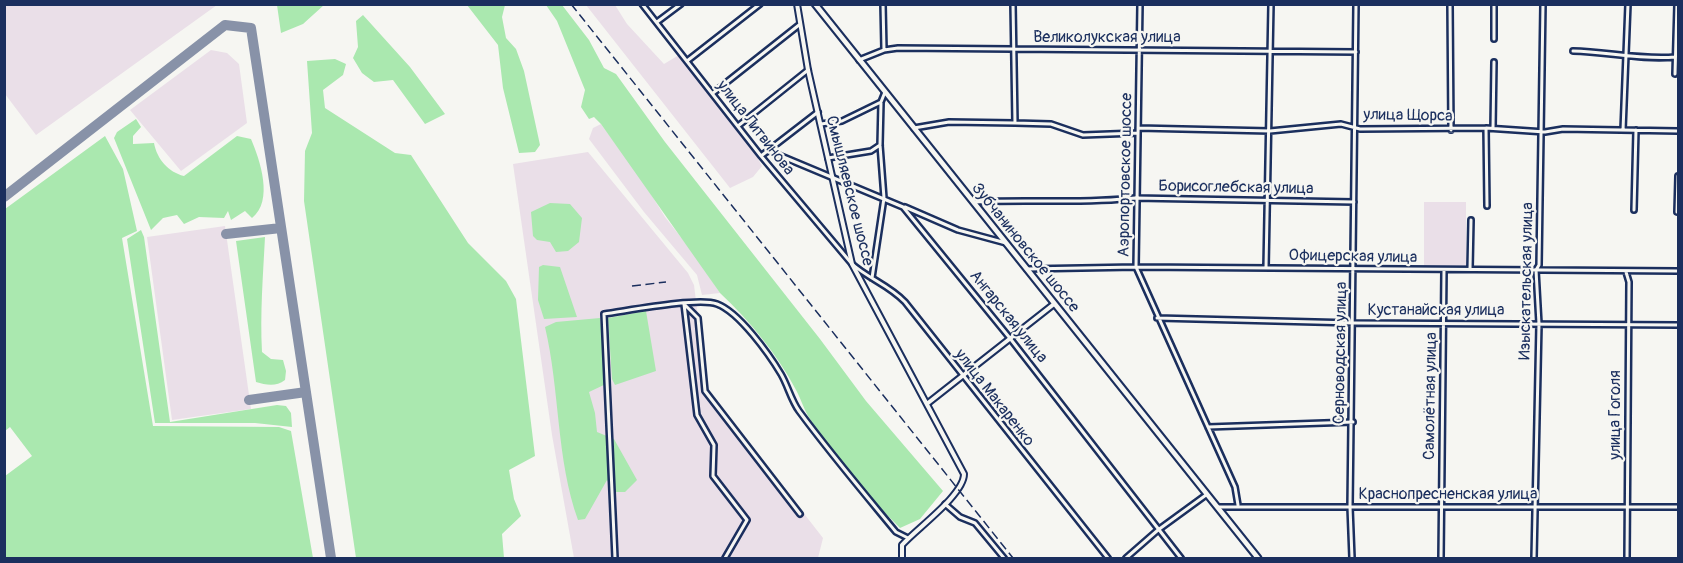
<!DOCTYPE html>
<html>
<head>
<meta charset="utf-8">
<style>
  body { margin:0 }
  #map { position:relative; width:1683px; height:563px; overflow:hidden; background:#f6f6f2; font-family:Pangolin,sans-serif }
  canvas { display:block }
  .frame { position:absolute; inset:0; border:6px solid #1b2f5e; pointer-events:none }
</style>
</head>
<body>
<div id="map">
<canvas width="1683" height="563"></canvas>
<div class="frame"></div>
</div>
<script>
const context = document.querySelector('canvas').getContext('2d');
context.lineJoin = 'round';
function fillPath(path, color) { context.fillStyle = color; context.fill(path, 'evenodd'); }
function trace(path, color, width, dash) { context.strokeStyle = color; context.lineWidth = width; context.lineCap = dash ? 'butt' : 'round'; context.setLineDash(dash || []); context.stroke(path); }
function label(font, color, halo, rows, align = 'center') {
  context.font = font + ' Pangolin,sans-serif'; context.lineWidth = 4.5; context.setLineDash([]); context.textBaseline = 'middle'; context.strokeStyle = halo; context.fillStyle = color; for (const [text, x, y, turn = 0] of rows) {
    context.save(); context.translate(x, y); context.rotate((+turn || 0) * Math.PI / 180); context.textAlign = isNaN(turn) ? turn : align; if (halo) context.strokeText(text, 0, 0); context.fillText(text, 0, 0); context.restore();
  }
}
const built = new Path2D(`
  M5,4H217V5L36,135L5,94Z
  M586,5H615L627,24L664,64L679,55L757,157L762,166L753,177L730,188Z
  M211,50L227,53L239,64L247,123L181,171L130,110Z
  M601,124L641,178L665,217L694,254L720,293L702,295L697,275L644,212L589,139L593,128Z
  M588,152L688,273L694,285L707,389L823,538L818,558H574L552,435L513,164Z
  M1424,202H1466V267H1424Z
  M225,226L251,409L172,420L147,237Z`);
const green = new Path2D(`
  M277,5V4L324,5L303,24L281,33Z
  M467,5H505L502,17L506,38L516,49L524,71L540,145L535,152L519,153L503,88L498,45Z
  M546,5H562L589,40L604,68L616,74L665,142L820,339L866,401L943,491L920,519L900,528C867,495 834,459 810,419C804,410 801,399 796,390C777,354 749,320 720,293L601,124L594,117L589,119L581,107L585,90L557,21Z
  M363,15L410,67L445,114L425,124L393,80L374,82L362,73L353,58L358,47L356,21Z
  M335,59L346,64L343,75L323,90L325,108L395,153L411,155L468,243L506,281L516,299L535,456L509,470L514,499L521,516L502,534L504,558H356L304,201L305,151L312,133L307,61Z
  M136,119L141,127L133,136V144L154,143C157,159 168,172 184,176L237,136L251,139C260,160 274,201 252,218L245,211L231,220L228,211L224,218L199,217L184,224L177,215L163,218L151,230L114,138L117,132Z
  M105,136L123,169L137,231L122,238L153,426L279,427L291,431L313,558H5V476L32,456L10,427L5,431V209Z
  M550,203L570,204L582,218L579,242L568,251L556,252L550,242L537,240L533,236L531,212Z
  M141,230L144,237L170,422L277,405L286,406L291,413L292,427L255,423H155L127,239Z
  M265,237C263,276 260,313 262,352L271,359L283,360L286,371L285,380C276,387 266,385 256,382L236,241Z
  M543,265L560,267L577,317L544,319L538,300L539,267Z
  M646,311L656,371L615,385L612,379L608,318Z
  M600,318L608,383L589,392L595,413L597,432L614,439L637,480L625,492H614L607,480L585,519L578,520C556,459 560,390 545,327L556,322Z`);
const taxiway = new Path2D(`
  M4,197L225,25L251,28L331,558
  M226,234L281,228
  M249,400L306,392`);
const minor = new Path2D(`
  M642,4L761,156L852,264C869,279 889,285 905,302L1108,558
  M883,4L884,50
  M1013,4L1015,123
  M1140,4L1136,267L1235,487L1238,505
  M1450,4L1451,130
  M1494,4V39
  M657,22L681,4
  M1573,51C1608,52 1641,60 1675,57
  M859,60L884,50L898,48L1356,52
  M687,61L760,4
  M1675,74L1677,4
  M713,93L799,25
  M821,124L842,121L881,102
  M738,126L808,70
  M914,128L949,122L1015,123L1051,124L1083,135L1137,133
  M1138,128L1270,131L1341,124L1360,129L1486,128L1545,132L1563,129L1678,131
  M1486,128L1487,206
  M1493,128L1494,62
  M1623,130L1628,4
  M769,151L903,207L1009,337L1181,558
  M761,156L818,112
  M828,158L871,151L880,145
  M975,202C1028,199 1082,204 1135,198L1354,202
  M905,207L958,230L1006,243
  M1634,210L1636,130
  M1677,212L1678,176
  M1266,268L1271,4
  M1027,269L1136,267L1678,271
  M1470,269L1471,220
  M1626,272L1629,282L1627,558
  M872,278L884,198L880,145L881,102L885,92
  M684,304L697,415L714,445L713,476L747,520L725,558
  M685,305L698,318L705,391L800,514
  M1157,318L1354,323L1678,325
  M1208,427L1353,422
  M945,504L960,517L975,523L1004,558
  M1218,507H1678
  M615,558L604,314C627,311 698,297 717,304C739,312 769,354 781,374C788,386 791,400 799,411C830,453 863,492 896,532L908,538
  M1126,558L1158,530L1206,495
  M1352,558L1350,507L1356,4
  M1441,558L1444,270
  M1534,558L1539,324L1536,270L1539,265L1543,4`);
const tertiary = new Path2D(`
  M797,4L808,70L852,264L964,474C964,495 916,529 902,545V558
  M928,403L1054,304`);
const primary = new Path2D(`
  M815,4L1258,558`);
const rail = new Path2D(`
  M571,4L1013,558
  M632,286L666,282`);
const streetNames = [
  ["Великолукская улица",1107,38],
  ["улица Щорса",1408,116,1],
  ["улица Литвинова",755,128,52],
  ["Аэропортовское шоссе",1126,175,-89],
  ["Борисоглебская улица",1236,188,1],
  ["Смышляевское шоссе",849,191,76],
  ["Зубчаниновское шоссе",1025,248,51],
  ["Офицерская улица",1353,257,1],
  ["Изыскательская улица",1527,281,-89],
  ["Кустанайская улица",1436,311],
  ["Ангарская улица",1008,317,51],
  ["Серноводская улица",1341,353,-89],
  ["Самолётная улица",1431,396,-89],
  ["улица Макаренко",994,398,52],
  ["улица Гоголя",1616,415,-90],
  ["Краснопресненская улица",1448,495]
];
fillPath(built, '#eadfe8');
fillPath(green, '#aae8af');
trace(taxiway, '#8892a8', 10);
trace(minor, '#1b2f5e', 8);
trace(tertiary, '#1b2f5e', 8);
trace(primary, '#1b2f5e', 9);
trace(minor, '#f6f6f2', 3);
trace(tertiary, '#f6f6f2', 4);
trace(primary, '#f6f6f2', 4.5);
trace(rail, '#1b2f5e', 1.5, [9, 4.5]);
label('16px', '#1b2f5e', '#f6f6f2', streetNames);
</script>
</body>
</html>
